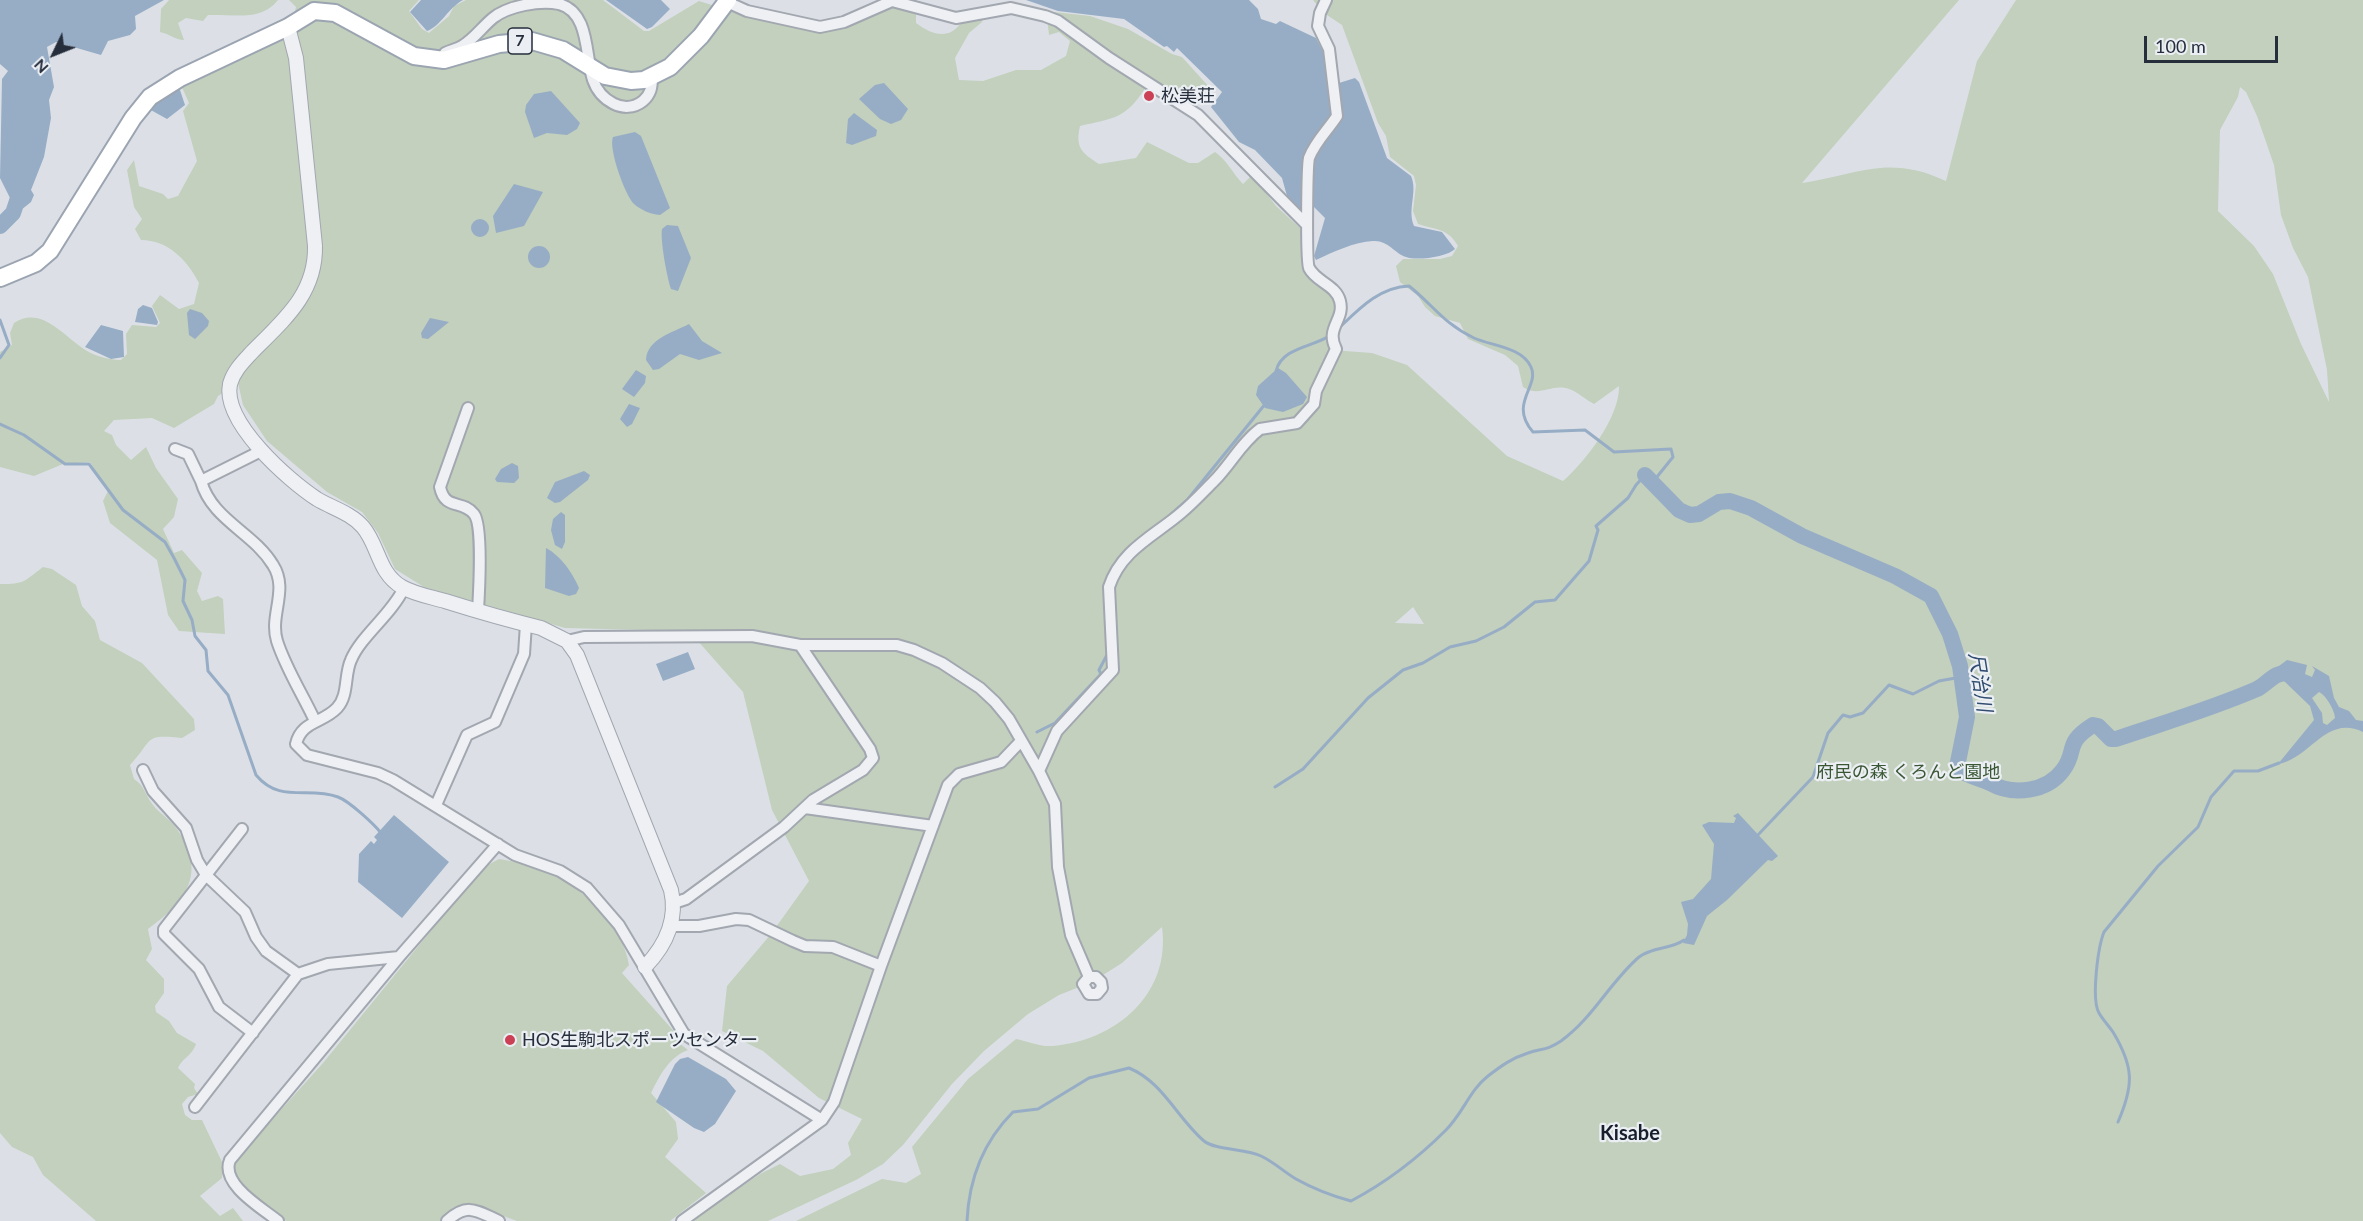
<!DOCTYPE html>
<html>
<head>
<meta charset="utf-8">
<style>
  body { margin:0 }
  #map { position:relative; width:2363px; height:1221px; overflow:hidden; background:#dce0e6; font-family:Lato,sans-serif }
  canvas { display:block }
  .north { position:absolute; left:24px; top:24px; width:60px; height:60px; -webkit-text-stroke:4px #ebeff4; paint-order:stroke; rotate:227deg; font-size:16px; font-weight:700; line-height:24px; text-align:center; color:#262e3c }
  .north::after { content:''; display:block; margin:auto; width:21px; height:27px; background:#262e3c; clip-path:polygon(50% 0,100% 100%,50% 72%,0 100%) }
  .scale { position:absolute; left:2144px; top:36px; width:134px; height:27px; box-sizing:border-box; border:3px solid #262e3c; border-top:0; padding-left:8px; font-size:18px; line-height:21px; white-space:nowrap; color:#262e3c; -webkit-text-stroke:4px #ebeff4; paint-order:stroke }
</style>
</head>
<body>
<div id="map">
<canvas width="2363" height="1221"></canvas>
<div class="north">N</div>
<div class="scale">100 m</div>
</div>
<script>
const context = document.querySelector('canvas').getContext('2d');
context.lineJoin = 'round';
function fillPath(path, color) { context.fillStyle = color; context.fill(path, 'evenodd'); }
function trace(path, color, width, dash) { context.strokeStyle = color; context.lineWidth = width; context.lineCap = dash ? 'butt' : 'round'; context.setLineDash(dash || []); context.stroke(path); }
function label(font, color, halo, rows, align = 'center') {
  context.font = font + ' Lato,"Noto Sans JP",sans-serif'; context.lineWidth = 4.5; context.setLineDash([]); context.textBaseline = 'middle'; context.strokeStyle = halo; context.fillStyle = color; for (const [text, x, y, turn = 0] of rows) {
    context.save(); context.translate(x, y); context.rotate((+turn || 0) * Math.PI / 180); context.textAlign = isNaN(turn) ? turn : align; if (halo) context.strokeText(text, 0, 0); context.fillText(text, 0, 0); context.restore();
  }
}
const green = new Path2D(`
  M169,0H278C261,22 233,14 208,15L203,21L186,18L178,23L184,40C175,40 170,34 160,32L161,9Z
  M289,0H419L409,11L422,29L429,33L449,16L454,6L466,0H603L644,31H649L699,1L754,18L823,31L887,5L916,9V23C932,35 950,41 962,21L983,17L982,22L969,33L955,58L959,80L983,81L1016,70H1041L1066,56L1070,41L1059,32L1049,35L1047,18L1054,12L1090,16L1128,29L1172,54L1182,57L1210,88L1204,97H1190L1146,87C1125,120 1113,118 1080,126C1075,148 1082,153 1099,164L1136,158L1147,142L1189,163H1198L1215,152C1227,160 1233,174 1243,184L1252,175L1276,206L1301,229L1302,267L1315,285L1330,292L1337,307L1327,329L1331,350L1372,353L1407,365L1507,456L1563,481C1585,462 1620,417 1619,386L1594,404C1586,400 1578,392 1569,389C1551,383 1540,398 1523,387L1518,366L1505,355L1468,339L1460,323L1435,316L1425,307L1418,296L1400,282L1396,266L1403,259H1440L1452,256L1458,246C1448,228 1436,230 1418,224L1413,211L1416,185L1414,176L1390,157L1386,136L1378,123L1342,25L1324,13L1313,0H1959L1802,183C1859,174 1889,154 1946,181L1977,61L2016,0H2363V1221H796L882,1179L906,1183L921,1174L912,1147L968,1079L1016,1039C1027,1041 1040,1047 1052,1046C1116,1041 1171,994 1162,927L1122,963L1092,982L1059,995L1028,1014L984,1051L952,1084L903,1145L883,1164L856,1180L768,1221H690L760,1174L780,1164L800,1176L833,1169L851,1155L848,1143L862,1119L819,1098L763,1051L722,1031L727,986L771,934L809,881L772,810L743,692L689,631L565,628L424,587L395,569L378,533L362,512L327,492L267,441L243,405L238,383L218,396L214,404L174,428L152,418L114,420L104,431L112,435L116,445L131,460L146,447L156,468L178,499L174,517L163,529L174,553L182,550L202,573L197,591L202,601L218,596L223,599L225,634L179,631L168,615L157,560L110,523L103,501L108,491L90,462L63,464L34,476L0,467V352L12,345L10,333L14,323C40,306 61,333 81,347C91,355 108,360 121,360L127,354L126,334L132,325L156,327L160,323L152,306L160,295L179,309L194,304L199,283C187,260 168,240 141,240L135,229L142,219L134,207L127,170L134,160L139,186L163,194L168,199L178,196L197,161L183,111L189,103L181,85L294,15L296,7ZM2240,87L2246,92L2257,116L2274,165L2281,215L2293,248L2308,277L2327,370L2329,402L2301,344L2273,274L2254,246L2218,211L2220,130L2238,97ZM1413,607L1424,624L1395,623Z
  M43,567L52,569L76,585L82,606L95,621L100,640L142,663L194,719L195,730L182,738C142,734 154,740 130,765L134,779C145,786 145,795 153,805C159,813 170,819 176,828C208,872 187,901 148,929L152,949L146,960L164,979V993L155,1006L156,1012L169,1021L177,1033L196,1044C192,1056 183,1057 178,1068L195,1084L194,1088L198,1094L188,1097L182,1104L185,1115L192,1120H202L222,1162V1178L200,1196L220,1216L233,1208L243,1221H96L43,1175L33,1157L12,1147L0,1133V584C25,584 23,582 43,567Z
  M499,859C512,861 527,864 540,869C578,882 623,924 629,965L622,973L679,1037V1043L688,1050C669,1057 660,1075 651,1093L676,1122L678,1139L665,1157L706,1193L670,1221H517L473,1205L454,1207L441,1221H286L237,1180L234,1175L236,1160L323,1063L482,868Z`);
const water = new Path2D(`
  M0,0H164L135,16L136,29L130,35L108,41L101,55L56,42L47,47L54,87L49,100L51,118L44,157L31,190L34,195L31,202L16,214L9,210L10,198L0,178L2,79L8,71L0,64Z
  M421,0H463C448,8 441,26 427,31L410,12Z
  M606,0H661L670,9L652,27L647,29Z
  M1026,0H1249L1258,9L1261,19L1276,24L1280,21L1316,38L1339,83L1355,78L1359,82L1387,158L1411,176C1418,192 1407,209 1414,226L1442,232L1455,249C1447,257 1417,261 1406,257C1394,253 1388,240 1373,241C1354,242 1333,252 1316,260L1314,256L1325,218L1314,207L1306,205L1305,211L1296,208L1287,196L1282,178L1255,150L1239,142L1211,107L1222,92L1177,48L1174,52L1167,46L1164,47L1124,19L1058,11Z
  M884,83L908,109L901,120L891,124L880,119L859,99L875,85Z
  M179,87L185,105L167,119L149,109L157,100Z
  M551,91L580,123L577,129L567,135L547,133L534,138L525,112L526,105L534,94Z
  M854,113L877,130L876,136L852,145L846,143L848,119Z
  M635,132L641,136L670,208L660,215C650,214 641,210 634,204C625,195 608,148 613,137Z
  M514,184L543,192L524,226L496,233L493,216Z
  M471 228a9 9 0 1 1 18 0a9 9 0 1 1-18 0Z
  M667,225L678,226L691,258L678,291L671,289C667,277 660,240 662,229Z
  M528 257a11 11 0 1 1 22 0a11 11 0 1 1-22 0Z
  M143,305L152,308L158,322L157,325L135,322L138,309Z
  M190,309L202,313L209,321L208,326L195,339L189,335L187,313Z
  M430,318L449,322L428,339L422,338L421,333Z
  M689,324L702,341L722,353L699,360L680,354L659,369L653,370L646,360C647,339 672,333 689,324Z
  M101,325L123,331L124,357L111,359L85,347Z
  M1278,368L1286,373L1307,397L1303,404L1283,412L1265,408L1256,395L1258,386Z
  M636,370L646,376L645,383L634,397L622,389Z
  M629,404L640,408L632,424L627,427L620,419Z
  M512,463L518,466L519,478L514,483L497,482L495,479L501,469Z
  M584,471L590,475L588,480L560,502L555,503L547,498L555,482Z
  M561,512L565,515V542L562,549L555,545L551,530L553,519Z
  M546,548C561,556 572,572 579,588L576,594L569,596L545,588Z
  M688,652L695,669L663,681L656,664Z
  M2287,660L2307,665L2305,674L2312,677L2315,670L2312,666L2329,676L2334,698L2339,707L2349,711L2356,720L2363,721V732C2326,714 2310,759 2278,764L2314,720L2310,706L2284,681L2267,678V675ZM2319,692C2326,695 2335,711 2335,718L2327,725L2323,723L2322,713L2312,698Z
  M1738,813L1778,856L1772,861L1768,860L1727,900L1707,916L1694,945L1683,943L1687,935L1688,924L1681,902L1693,899L1711,879L1714,844L1702,825L1709,822L1734,823L1736,818L1733,816Z
  M394,815L449,862L402,918L358,882L359,854L371,841L374,844L377,840L374,837Z
  M688,1057L726,1079L736,1091L715,1124L704,1132L694,1128L656,1102L675,1064L680,1059Z`);
const stream = new Path2D(`
  M0,320L9,345L0,358
  M1338,329C1358,310 1379,287 1409,286C1433,305 1444,324 1474,338C1492,346 1522,347 1531,367C1540,387 1508,403 1533,432L1585,430L1614,452L1671,449L1673,457L1652,483
  M1276,371C1282,347 1314,347 1331,335
  M0,424L24,435L65,464H89L123,510L165,542L174,558L185,580L183,601L192,620L195,636L206,650L208,671L228,695L256,775C280,804 308,786 338,797C349,801 374,824 381,833
  M1171,514L1188,499L1266,403
  M1037,732L1055,723L1101,674L1099,670L1108,653
  M1275,787L1303,769L1368,698L1403,670L1423,663L1450,647L1476,641L1504,627L1535,602L1555,600L1589,561L1598,530L1596,526L1628,498L1636,485L1645,475
  M1756,837L1813,777L1828,733L1843,715L1850,717L1863,713L1889,685L1913,694L1939,681L1961,677
  M2118,1122C2134,1085 2134,1067 2113,1032C2109,1026 2103,1020 2099,1013C2091,999 2098,947 2104,932L2158,866L2198,827L2211,797L2234,771H2258L2279,763
  M967,1221C969,1178 983,1142 1013,1112L1038,1109L1089,1078L1129,1068C1163,1082 1177,1118 1204,1141C1215,1150 1246,1149 1261,1156C1274,1162 1284,1172 1296,1179C1314,1189 1332,1196 1351,1201C1385,1183 1419,1157 1446,1130C1463,1113 1470,1090 1488,1076C1501,1066 1512,1058 1528,1053C1542,1048 1546,1051 1561,1041C1593,1018 1610,982 1639,957C1654,946 1670,950 1684,940`);
const river = new Path2D(`
  M0,226L13,213L20,192
  M1645,475L1679,510L1690,515L1699,514L1719,502L1730,501L1751,508L1802,536L1895,576L1931,596L1950,634L1960,666L1967,717L1957,767C1965,776 1980,778 1990,783C2013,796 2047,792 2063,770C2078,750 2063,744 2093,725L2098,726L2111,739H2116C2163,723 2211,709 2257,689C2269,683 2273,672 2289,673`);
const minor = new Path2D(`
  M727,2L747,11L820,27L844,22L892,1L956,18L1011,8L1045,16L1058,21L1109,58L1198,115L1307,225
  M445,53C451,50 457,49 462,46C474,39 482,27 493,18C508,6 540,0 559,4C590,12 585,56 593,80C600,100 624,116 643,101C651,94 652,87 652,77
  M468,408L440,487C445,511 462,499 474,514C483,525 479,594 478,611
  M175,449L188,454L201,481
  M261,451L201,481C212,520 253,532 273,565C289,590 269,615 277,641C286,669 303,695 315,721
  M404,588C391,615 361,636 351,660C344,675 349,695 337,708C323,723 301,721 296,744L307,755L378,773L393,780L515,855L560,871L587,888L619,925L684,1034L822,1120
  M567,641L584,637L752,636L800,645H897L914,650L942,663L980,688L995,702L1009,719L1039,771L1057,731L1113,670L1109,587C1121,550 1154,536 1181,513C1193,503 1204,491 1214,481C1231,464 1241,443 1260,429L1297,423L1314,404L1316,391L1336,349C1325,328 1345,320 1340,301C1336,285 1316,282 1309,268C1306,262 1307,167 1309,158C1315,142 1328,130 1337,116L1329,49L1318,26L1320,13L1326,0
  M143,770L153,791L186,828L197,860L206,875L245,912L256,937L266,951L298,974
  M1039,771L1055,804L1058,867L1071,935L1089,977L1083,984L1089,994H1097L1102,988L1101,982L1096,977H1089
  M436,805L467,735L495,722L524,654L526,624
  M805,808L933,826
  M242,829L164,929V934L199,969L219,1007L253,1033
  M674,903L686,899L784,827L813,800L863,770L873,758L870,749L800,645
  M671,926H699L736,919L749,920L793,941L805,946L833,947L881,966
  M195,1107L298,974L328,964L399,957
  M278,1221C262,1208 220,1184 230,1160L399,957L498,844
  M447,1221C468,1202 477,1211 499,1221
  M682,1221L822,1120L834,1102L881,966L948,785L959,774L1001,762L1021,741`);
const tertiary = new Path2D(`
  M288,27L296,58L315,246C316,293 285,319 253,351C244,361 234,370 230,384C222,422 288,480 317,499C332,508 351,513 363,527C379,546 378,573 402,587C414,594 431,597 445,601C477,611 508,620 541,628L567,641L577,655L671,890C678,920 666,945 645,967`);
const primary = new Path2D(`
  M0,278L36,263L50,251L133,118L150,97L180,78L288,27L314,11L335,13L414,56L444,60L499,44L532,41L563,50L605,76L631,81L644,80L670,67L701,36L728,0`);
const markers = [
  [1149,96,6,"#cb4055"],
  [510,1040,6,"#cb4055"]
];
const shields = [
  [520,41,24]
];
const shieldNames = [
  ["7",520,41]
];
const poiNames = [
  ["松美荘",1161,96],
  ["HOS生駒北スポーツセンター",522,1040]
];
const parkNames = [
  ["府民の森 くろんど園地",1908,772]
];
const waterNames = [
  ["尺治川",1980,682,81]
];
const neighbourhoodNames = [
  ["Kisabe",1630,1134]
];
fillPath(green, '#c2d0bd');
fillPath(water, '#97adc6');
trace(stream, '#97adc6', 3);
trace(river, '#97adc6', 16);
trace(minor, '#a2a7b0', 14);
trace(tertiary, '#a2a7b0', 16);
trace(primary, '#9ba4b1', 20);
trace(minor, '#eef0f4', 10);
trace(tertiary, '#eef0f4', 14);
trace(primary, '#fff', 16);
for (const [x, y, r, color] of markers) { const dot = new Path2D(); dot.arc(x, y, r, 0, 2 * Math.PI); context.fillStyle = color; context.fill(dot); trace(dot, '#ebeff4', 2); }
for (const [x, y, w] of shields) { const box = new Path2D(); box.roundRect(x - w / 2, y - 13, w, 26, 4.5); context.fillStyle = '#ebeff4'; context.fill(box); trace(box, '#262e3c', 1.5); }
label('bold 16px', '#262e3c', null, shieldNames);
label('18px', '#262e3c', '#ebeff4', poiNames, 'left');
label('18px', '#3a5734', '#ebeff4', parkNames);
label('italic 20px', '#314c6f', '#ebeff4', waterNames);
label('bold 20px', '#181f2c', '#ebeff4', neighbourhoodNames);
</script>
</body>
</html>
